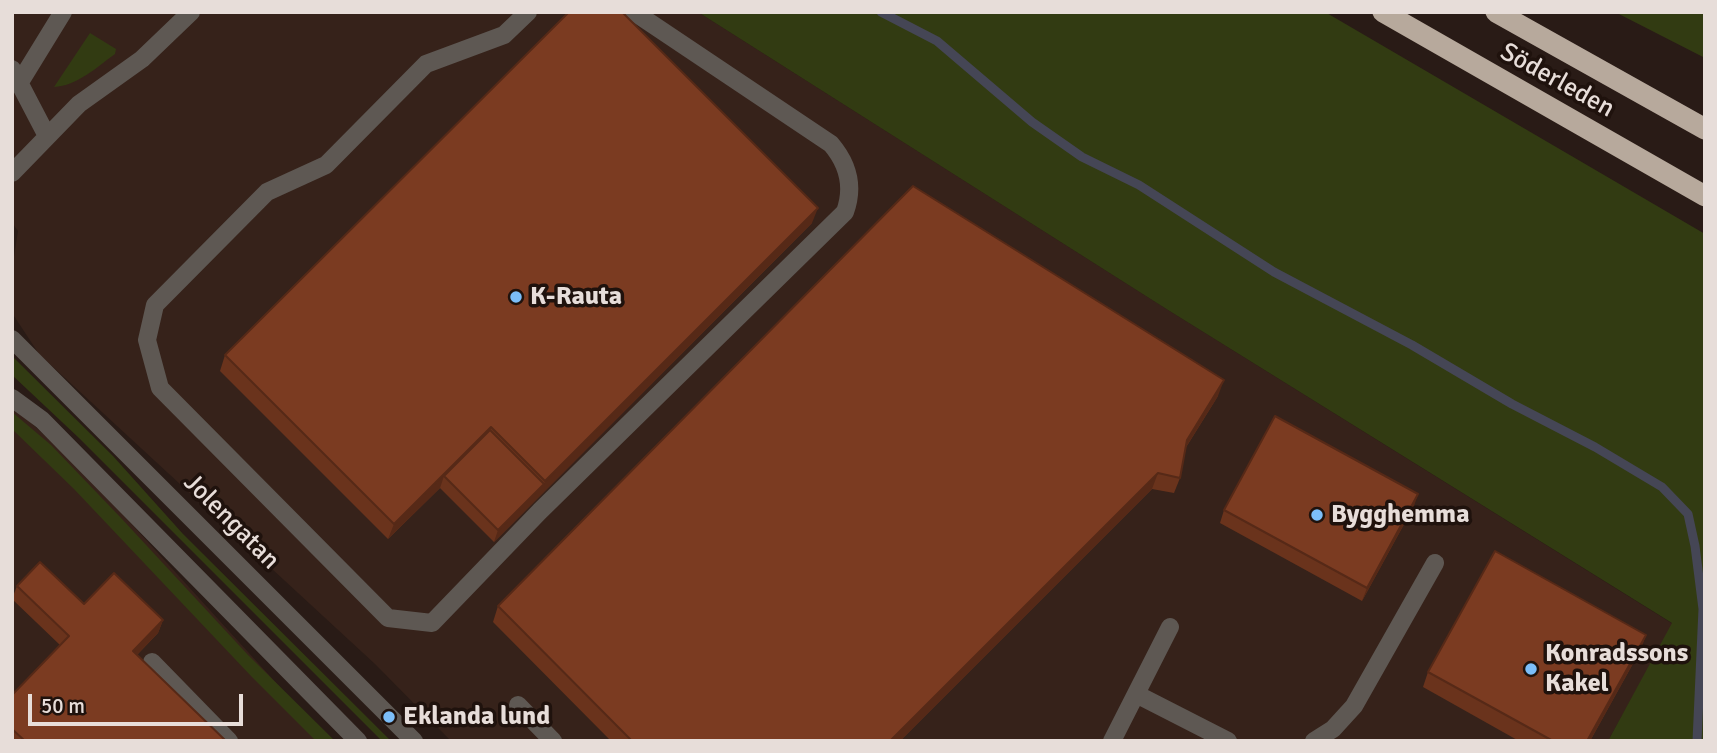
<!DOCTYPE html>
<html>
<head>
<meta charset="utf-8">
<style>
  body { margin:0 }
  #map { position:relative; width:1717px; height:753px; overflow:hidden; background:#291b16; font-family:Signika,sans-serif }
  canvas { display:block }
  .frame { position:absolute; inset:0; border:14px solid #e7ddd9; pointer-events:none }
  .scale { position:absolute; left:28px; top:694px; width:215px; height:32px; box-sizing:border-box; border:4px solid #e7ddd9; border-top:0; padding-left:9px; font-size:21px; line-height:24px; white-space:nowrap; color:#e7ddd9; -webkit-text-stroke:5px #1f120d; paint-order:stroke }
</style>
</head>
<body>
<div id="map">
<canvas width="1717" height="753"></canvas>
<div class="frame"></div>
<div class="scale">50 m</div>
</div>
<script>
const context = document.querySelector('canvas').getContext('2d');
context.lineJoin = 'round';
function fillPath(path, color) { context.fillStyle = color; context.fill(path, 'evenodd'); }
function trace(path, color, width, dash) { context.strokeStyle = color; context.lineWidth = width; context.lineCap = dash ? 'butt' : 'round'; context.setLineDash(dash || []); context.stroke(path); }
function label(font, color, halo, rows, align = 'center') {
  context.font = font + ' Signika,sans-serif'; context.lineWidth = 7; context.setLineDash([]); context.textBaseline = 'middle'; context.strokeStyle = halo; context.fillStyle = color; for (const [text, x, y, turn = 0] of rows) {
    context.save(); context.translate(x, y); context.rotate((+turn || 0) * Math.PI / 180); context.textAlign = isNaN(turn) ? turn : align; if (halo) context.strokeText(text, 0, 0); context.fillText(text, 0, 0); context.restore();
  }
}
const built = new Path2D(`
  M12,12H698L1168,310L1673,624L1608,741H451L375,664L39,354L12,313V269L18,231L12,223Z
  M12,405L87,475L329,741H12Z`);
const green = new Path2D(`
  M698,12H1325L1705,234V741H1608L1672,623L1168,310Z
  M1615,12H1705V58Z
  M90,33L116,49L115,54C97,67 77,86 54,87Z
  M12,356L113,456L183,534L391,741H382L79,438L12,375Z
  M12,412L51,445L122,519L248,655L335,741H316L251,676L74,489L12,429Z`);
const stream = new Path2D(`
  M881,12L937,41L1032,122L1082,157L1139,185L1274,272L1412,345L1512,404L1595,447L1662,487L1688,514L1695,546L1703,609L1697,741`);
const minor = new Path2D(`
  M528,12L504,35L426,64L326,165L267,192L155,305L147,340L160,388L388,618L432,623L540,511L845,212C854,187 848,164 831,144L634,12
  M12,69L47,136
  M20,82L63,12
  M12,173L79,104L142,59L191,12
  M12,339L414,741
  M12,398L42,420L358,741
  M152,662L229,741
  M1136,694L1228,741
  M518,705L553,741
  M1112,741L1170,627
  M1314,741L1333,729L1354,706L1435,563`);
const highway = new Path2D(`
  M1383,12L1705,196
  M1496,12L1705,129`);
const wall = new Path2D(`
  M812,223L494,542L440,488L388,539L220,371L225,355Z
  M1218,396L1185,449L1180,478L1174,493L1152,489L900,741H611L493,622L498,606Z
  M1414,506L1362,601L1220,523L1224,510Z
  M17,586L84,604L163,620L158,633L137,655L226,741H12V695L60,645L12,599Z
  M1646,635L1640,651L1590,741H1519L1423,687L1428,672Z`);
const shadedWall = new Path2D(`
  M818,208L812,223L494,542L498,530L544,484L545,481Z
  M1224,380L1218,396L1181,455L1187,440Z
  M491,427L485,443L444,476L440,488L388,539L394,524Z
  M1158,473L1152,489L900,741H890Z
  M1418,494L1414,506L1362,601L1367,588Z
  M163,620L158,633L128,664L133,651Z
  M1646,635L1640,651L1590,741H1587Z`);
const building = new Path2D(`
  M569,12H622L818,208L545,481L491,427L394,524L225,355Z
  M913,186L1224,380L1187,440L1180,478L1158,473L890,741H632L498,606Z
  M1275,416L1418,494L1367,588L1224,510Z
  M490,430L544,484L498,530L444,476Z
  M1495,551L1646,635L1587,741H1553L1428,672Z
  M40,562L84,604L114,573L163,620L133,651L226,741H25L12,729V695L69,636L17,586Z`);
const markers = [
  [516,297,7,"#7cbef9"],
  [1317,515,7,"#7cbef9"],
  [1531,669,7,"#7cbef9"],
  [389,717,7,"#7cbef9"]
];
const streetNames = [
  ["Söderleden",1557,81,29],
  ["Jolengatan",231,522,45]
];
const poiNames = [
  ["K-Rauta",530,297],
  ["Bygghemma",1331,515],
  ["Konradssons",1545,654],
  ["Kakel",1545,684],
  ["Eklanda lund",403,717]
];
fillPath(built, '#36221a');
fillPath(green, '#323b12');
trace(stream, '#454655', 9);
trace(minor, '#5e5853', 18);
trace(highway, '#b7a99c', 21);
fillPath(wall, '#6a331c');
fillPath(shadedWall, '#562917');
fillPath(building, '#7b3b21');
trace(building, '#562917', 2);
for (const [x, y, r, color] of markers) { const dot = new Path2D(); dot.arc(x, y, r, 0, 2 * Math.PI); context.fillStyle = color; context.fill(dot); trace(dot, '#1f120d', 2.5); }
label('26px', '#e7ddd9', '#1f120d', streetNames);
label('bold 26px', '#e7ddd9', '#1f120d', poiNames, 'left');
</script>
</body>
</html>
